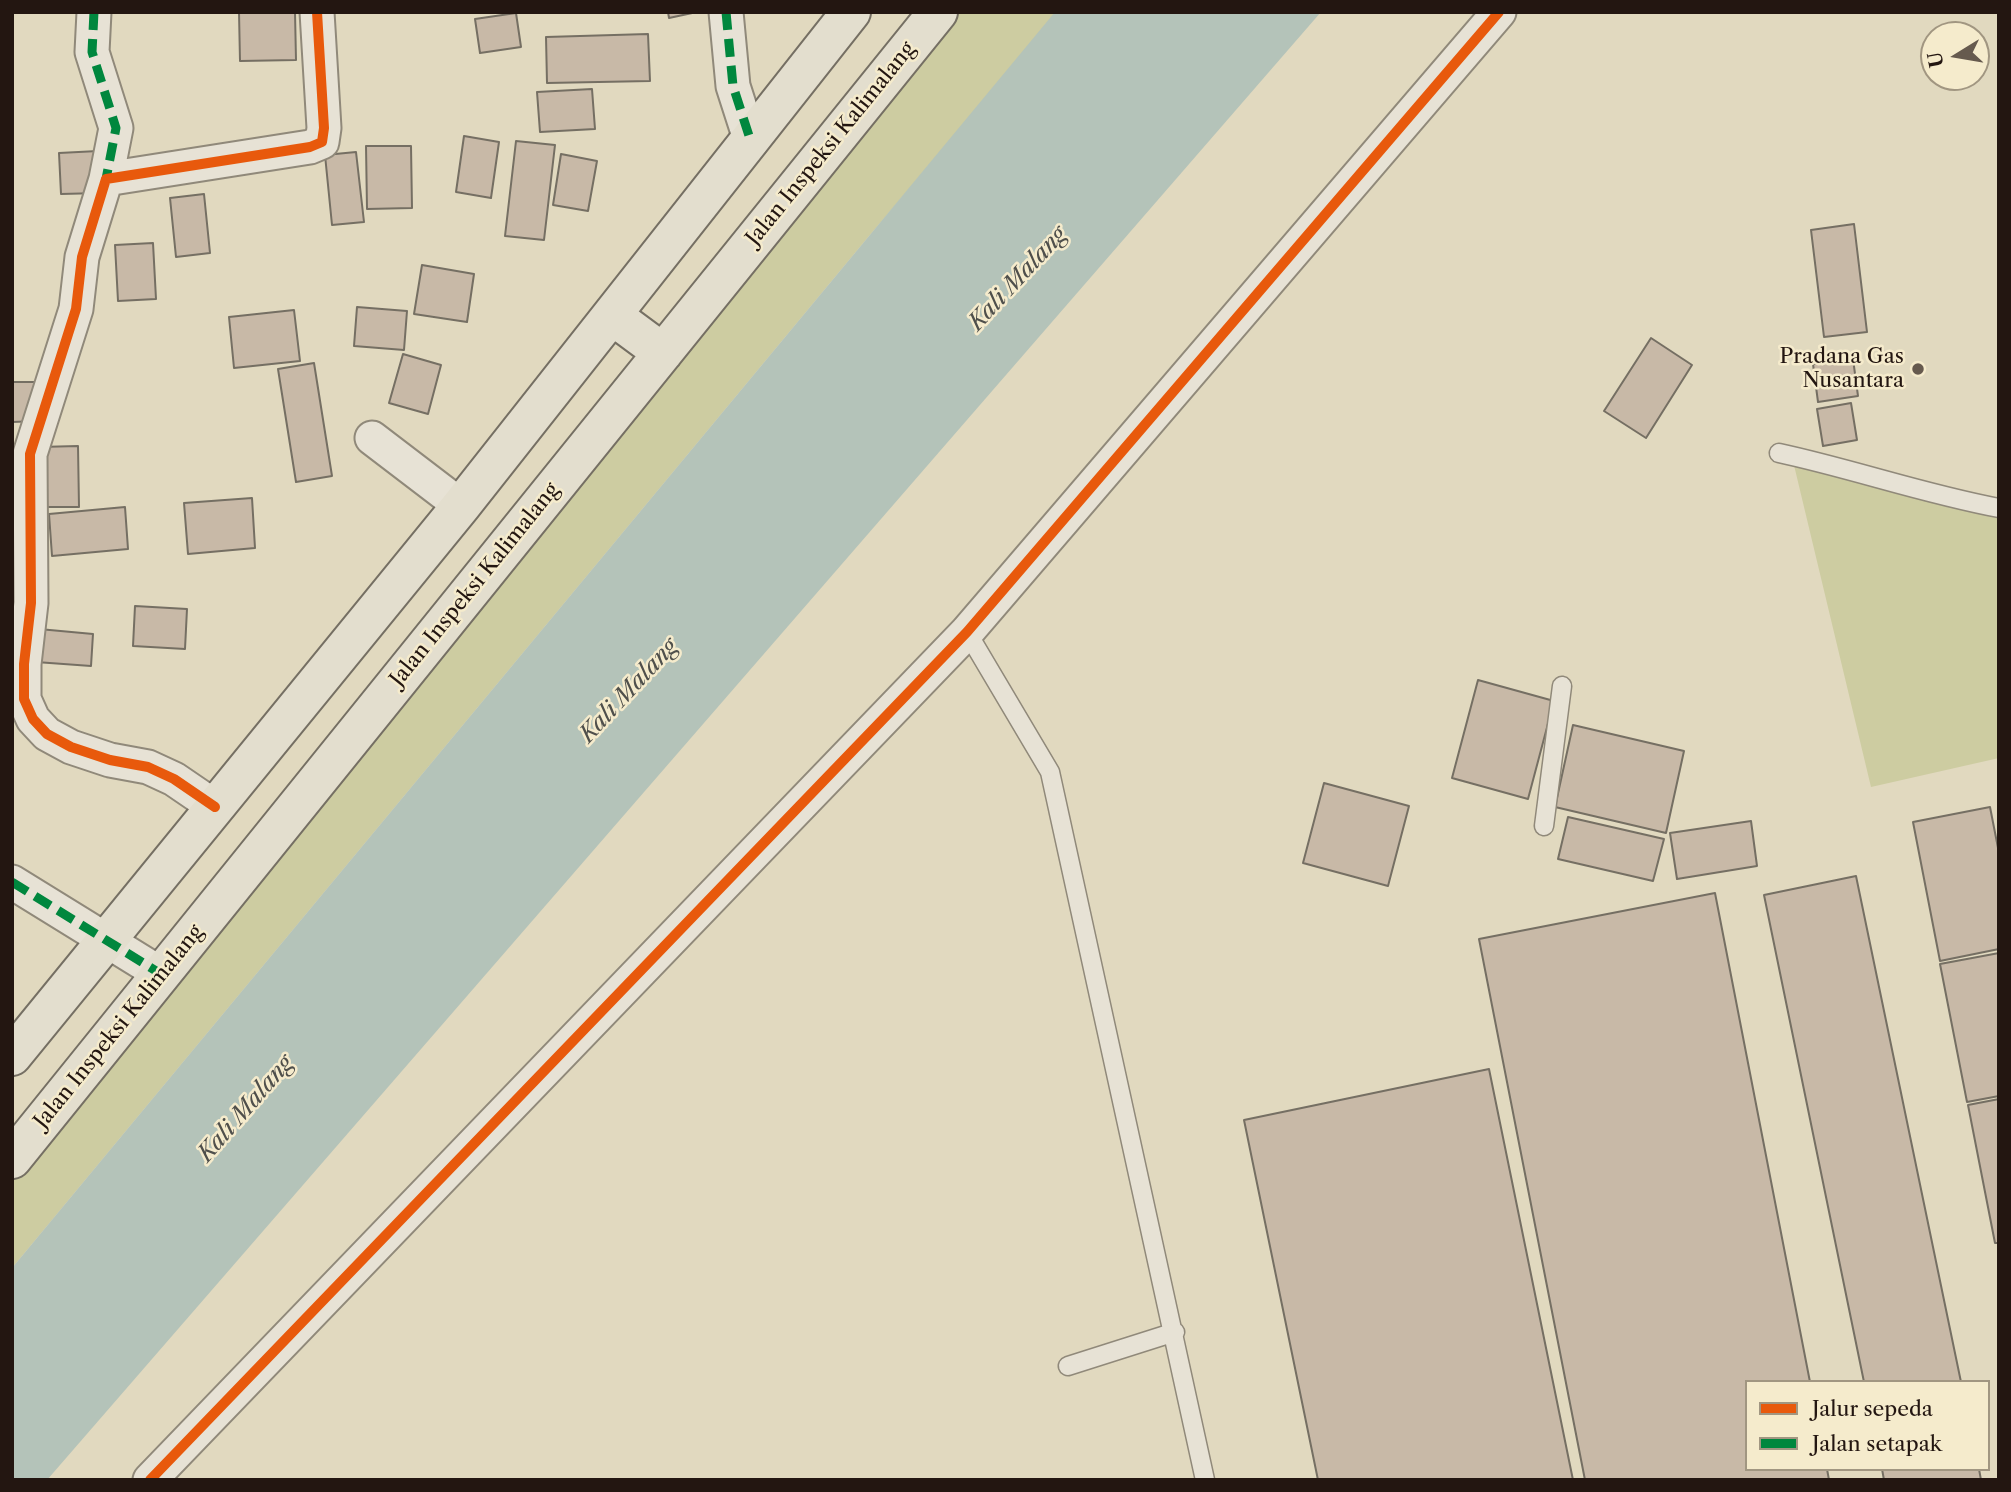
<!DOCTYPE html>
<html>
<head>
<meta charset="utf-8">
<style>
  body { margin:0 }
  #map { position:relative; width:2011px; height:1492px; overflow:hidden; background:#e1d9bf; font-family:"Libre Caslon Text",serif }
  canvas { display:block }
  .frame { position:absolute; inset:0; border:14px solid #231611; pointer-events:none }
  .legend { position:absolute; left:1745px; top:1380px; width:245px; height:91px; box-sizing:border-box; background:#f5ebcc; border:2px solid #a19681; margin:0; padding:9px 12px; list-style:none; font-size:21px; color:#231611 }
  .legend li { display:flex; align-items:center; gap:14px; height:35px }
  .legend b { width:35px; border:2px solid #a19681 }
  .north { position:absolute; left:1920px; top:21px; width:70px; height:70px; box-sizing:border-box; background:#f5ebcc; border:2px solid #a19681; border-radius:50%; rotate:259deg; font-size:19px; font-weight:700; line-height:28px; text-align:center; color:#231611 }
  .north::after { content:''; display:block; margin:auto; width:24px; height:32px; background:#665a4e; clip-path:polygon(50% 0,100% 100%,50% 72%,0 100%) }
</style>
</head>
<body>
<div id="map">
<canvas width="2011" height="1492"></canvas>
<div class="frame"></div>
<ul class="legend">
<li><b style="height:9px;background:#e8590c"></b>Jalur sepeda</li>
<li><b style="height:9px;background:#00873e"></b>Jalan setapak</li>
</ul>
<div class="north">U</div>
</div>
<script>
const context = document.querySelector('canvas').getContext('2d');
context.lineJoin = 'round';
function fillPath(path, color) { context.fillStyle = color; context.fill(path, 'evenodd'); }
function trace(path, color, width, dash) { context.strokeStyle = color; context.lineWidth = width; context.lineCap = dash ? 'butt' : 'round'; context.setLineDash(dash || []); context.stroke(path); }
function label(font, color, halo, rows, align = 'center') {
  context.font = font + ' "Libre Caslon Text",serif'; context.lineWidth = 5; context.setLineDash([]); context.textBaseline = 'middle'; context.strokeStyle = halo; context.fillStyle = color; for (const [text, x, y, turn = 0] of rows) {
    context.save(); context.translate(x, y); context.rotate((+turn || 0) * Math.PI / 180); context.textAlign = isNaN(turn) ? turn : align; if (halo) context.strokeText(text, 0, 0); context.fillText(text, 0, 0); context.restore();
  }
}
const green = new Path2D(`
  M938,12H1060L869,236L12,1268V1159Z
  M1793,461L1999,501V758L1871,787Z`);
const water = new Path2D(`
  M1055,12H1321L47,1480H12V1268Z`);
const building = new Path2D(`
  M239,12H295L296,60L240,61Z
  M668,12H697L669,18Z
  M516,13L521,47L480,53L475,19Z
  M648,34L650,81L547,83L546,37Z
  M592,89L595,129L540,132L537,92Z
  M464,136L499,142L491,198L456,192Z
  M516,141L555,145L544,240L505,236Z
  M366,146H411L412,208L367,209Z
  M98,151L100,193L61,194L59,153Z
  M356,152L364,222L332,225L325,155Z
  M561,154L597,161L588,211L553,205Z
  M204,194L210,253L176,257L170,198Z
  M1854,224L1867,332L1824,337L1811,230Z
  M153,243L156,299L118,301L115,245Z
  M422,265L474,274L467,322L414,314Z
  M357,307L407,311L404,350L354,346Z
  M294,310L300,361L234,368L229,317Z
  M1651,338L1692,365L1646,438L1604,411Z
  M403,354L441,365L428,414L389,403Z
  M1853,359L1858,396L1818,402L1813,364Z
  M314,363L332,476L296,482L278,369Z
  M12,382H37L39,421L12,422Z
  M1851,403L1857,440L1823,446L1817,409Z
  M78,446L79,507H40L39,447Z
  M252,498L255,548L188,554L184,503Z
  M125,507L128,549L52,556L49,514Z
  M135,606L187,609L185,649L133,646Z
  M39,629L93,634L91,666L36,662Z
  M1478,680L1554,701L1528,799L1452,778Z
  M1573,725L1684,751L1666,833L1555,807Z
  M1324,783L1409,806L1388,886L1303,863Z
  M1990,807L1999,853V949L1940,961L1913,822Z
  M1568,817L1664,839L1653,881L1558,859Z
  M1751,821L1757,866L1677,879L1670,833Z
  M1856,876L1961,1382H1864L1764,895Z
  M1715,893L1810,1382H1747V1469H1827L1829,1480H1585L1479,939Z
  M1999,953V1096L1967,1102L1940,964Z
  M1489,1069L1573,1480H1318L1244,1120Z
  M1999,1099V1243H1995L1968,1105Z
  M1882,1469H1979L1981,1480H1884Z`);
const service = new Path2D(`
  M1779,453C1853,469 1924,494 1999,508
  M967,632L1050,772L1205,1480
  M1544,826L1562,686
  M1068,1366L1175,1332`);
const minor = new Path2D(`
  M94,12L92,52L116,128L106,179
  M726,12L733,86L751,142
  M372,438L461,506
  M215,807L174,779L148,767L110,760L71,747L47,734L33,719L24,699V664L31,603L30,454L76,309L82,257L106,179L310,147L322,142L324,128L317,12
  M12,882L161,974
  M150,1480L967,632L1499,12`);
const primary = new Path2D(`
  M613,316L663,353
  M12,1056L461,506L851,12
  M12,1159L938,12`);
const quiet = new Path2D(`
  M94,12L92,52L116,128L106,179
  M726,12L733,86L751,142
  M12,882L161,974`);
const cycleway = new Path2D(`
  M215,807L174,779L148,767L110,760L71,747L47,734L33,719L24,699V664L31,603L30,454L76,309L82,257L106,179L310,147L322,142L324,128L317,12
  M150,1480L967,632L1499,12`);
const markers = [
  [1918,369,7,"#665a4e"]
];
const streetNames = [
  ["Jalan Inspeksi Kalimalang",831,144,-51],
  ["Jalan Inspeksi Kalimalang",475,585,-51],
  ["Jalan Inspeksi Kalimalang",119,1027,-51]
];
const poiNames = [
  ["Pradana Gas",1904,357],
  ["Nusantara",1904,381]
];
const waterNames = [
  ["Kali Malang",1018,279,-47],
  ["Kali Malang",629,691,-47],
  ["Kali Malang",246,1109,-49]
];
fillPath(green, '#cdcca1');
fillPath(water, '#b4c3b9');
fillPath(building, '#c8b9a7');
trace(building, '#756f63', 2);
trace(service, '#90897a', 21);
trace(minor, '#90897a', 37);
trace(primary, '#756f63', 42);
trace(service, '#e7e2d5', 18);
trace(minor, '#e7e2d5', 33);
trace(primary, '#e3dece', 38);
trace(quiet, '#00873e', 9, [18, 9]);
trace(cycleway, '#e8590c', 10);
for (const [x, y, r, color] of markers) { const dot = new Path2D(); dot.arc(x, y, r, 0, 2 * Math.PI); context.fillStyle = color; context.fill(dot); trace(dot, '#f5ebcc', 2.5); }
label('21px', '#231611', '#f5ebcc', streetNames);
label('21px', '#231611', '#f5ebcc', poiNames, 'right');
label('italic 23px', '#4f4f4b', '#f5ebcc', waterNames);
</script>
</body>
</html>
